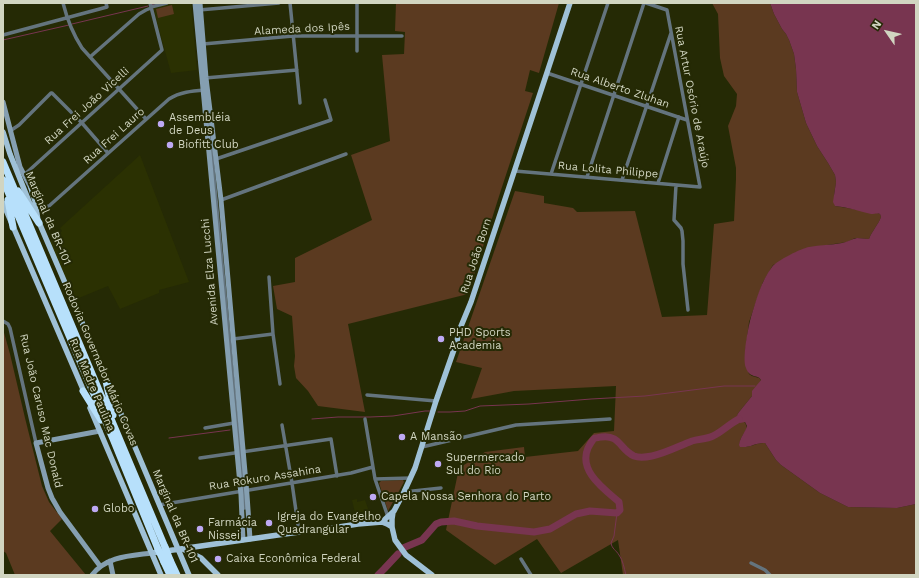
<!DOCTYPE html>
<html>
<head>
<meta charset="utf-8">
<style>
  body { margin:0 }
  #map { position:relative; width:919px; height:578px; overflow:hidden; background:#252a05; font-family:"Work Sans",sans-serif }
  canvas { display:block }
  .frame { position:absolute; inset:0; border:4px solid #d1d5c1; pointer-events:none }
  .north { position:absolute; left:867px; top:12px; width:40px; height:40px; -webkit-text-stroke:3px #252a05; paint-order:stroke; rotate:304deg; font-size:11px; font-weight:700; line-height:16px; text-align:center; color:#d1d5c1 }
  .north::after { content:''; display:block; margin:auto; width:14px; height:18px; background:#d1d5c1; clip-path:polygon(50% 0,100% 100%,50% 72%,0 100%) }
</style>
</head>
<body>
<div id="map">
<canvas width="919" height="578"></canvas>
<div class="frame"></div>
<div class="north">N</div>
</div>
<script>
const context = document.querySelector('canvas').getContext('2d');
context.lineJoin = 'round';
function fillPath(path, color) { context.fillStyle = color; context.fill(path, 'evenodd'); }
function trace(path, color, width, dash) { context.strokeStyle = color; context.lineWidth = width; context.lineCap = dash ? 'butt' : 'round'; context.setLineDash(dash || []); context.stroke(path); }
function label(font, color, halo, rows, align = 'center') {
  context.font = font + ' "Work Sans",sans-serif'; context.lineWidth = 4; context.setLineDash([]); context.textBaseline = 'middle'; context.strokeStyle = halo; context.fillStyle = color; for (const [text, x, y, turn = 0] of rows) {
    context.save(); context.translate(x, y); context.rotate((+turn || 0) * Math.PI / 180); context.textAlign = isNaN(turn) ? turn : align; if (halo) context.strokeText(text, 0, 0); context.fillText(text, 0, 0); context.restore();
  }
}
const built = new Path2D(`
  M171,3H191L197,70L171,73L153,7Z
  M140,155L189,282L159,290V293L120,309L108,286L74,300L49,243L62,231L60,228Z
  M357,499V502L365,500L372,520L357,521L352,500Z`);
const green = new Path2D(`
  M396,3H559L539,73L530,70L525,91L533,93L501,190L468,294L348,324L365,412L318,406L308,391L296,378L294,366L295,356L292,316L277,309L273,286L295,282V258L372,220L351,155L390,141L382,55L404,54L405,32L395,31Z
  M712,3H770L774,14L782,29L786,34L789,40L794,54L796,69L797,92L806,123L817,146L828,163L835,175L836,182L834,195L835,206L877,213L880,214L881,217C878,225 872,231 869,239L855,238L847,242L827,245L773,265L763,282L749,322L745,354V362L749,374L752,376L759,378L761,380L753,393L752,396L739,412L737,415C740,418 745,421 746,425C749,431 738,437 740,446C749,449 756,442 765,443L776,460L781,465L820,493L848,507L897,508L916,504V575H623L618,540L561,573L537,539L495,565L446,530L459,468L485,452L524,447L525,457L578,451L594,433L614,431L616,386L514,391L471,399L482,368L456,362L515,191L544,196V203L573,208L577,212L635,211L662,317L707,315L714,224L734,221L736,179V168L728,126L736,106L737,94L724,76L720,58L718,14Z
  M172,5L174,14L158,18L156,9Z
  M3,329L10,354L25,418L42,486L49,502L62,519L50,531L86,575H15L6,553L3,551Z
  M403,480L404,482L388,511L379,483L381,481Z`);
const water = new Path2D(`
  M770,3H916V504L897,508L848,507L820,493L781,465L776,460L765,443C756,442 751,448 740,447L739,445C740,437 745,433 747,426L745,422L740,423L737,415L739,412L752,396V391L761,380C758,374 750,379 746,368C742,359 748,328 751,317C756,301 761,281 772,267C776,261 802,248 809,247C820,245 831,245 842,243C847,242 852,239 857,238C861,238 865,239 869,239C872,231 878,225 881,217L880,214C877,213 875,214 871,214C859,211 847,207 835,206L833,202L836,182L835,175L828,163L817,146L806,123L797,92L796,69L794,54L789,40L786,34L782,29L774,14Z`);
const stream = new Path2D(`
  M151,5L158,3
  M72,24L148,6
  M3,40L69,25
  M438,412H450L465,411L480,406L529,404L591,399L645,396L724,386H755
  M312,419L338,417H370L393,416L425,411H431
  M169,438L230,430
  M617,513L614,536L611,543C612,549 616,550 619,555C623,560 624,568 626,575`);
const river = new Path2D(`
  M403,548L422,540L436,524L441,522L454,521L477,526L534,532L550,529L576,514L590,511L617,513L620,510L619,502C604,489 578,471 588,448C590,444 592,440 595,438C597,438 600,437 601,437C620,434 620,450 634,456C639,458 647,457 652,456C666,453 679,446 692,441C699,439 707,439 713,436C722,432 729,424 739,419
  M378,575L384,569L398,554`);
const street = new Path2D(`
  M63,3C67,19 73,34 82,48L146,119
  M290,3L300,103
  M151,7L167,3
  M199,10L279,3
  M3,35L107,7L106,3
  M203,44L293,36H402
  M357,51V3
  M90,57L139,14L146,10L151,8
  M547,73L687,120
  M205,78L297,70
  M208,114L245,508
  M10,131L19,125L51,93H52L82,123L108,153
  M216,159L331,120L325,100
  M515,171L700,187L667,10L646,3
  M551,174L608,3
  M24,175L162,50L150,3
  M587,177L644,3
  M622,180L671,33
  M658,183L679,117
  M676,185L674,220L681,228L682,231L683,241V264L688,310
  M34,192L41,207L43,208L49,206L169,99C180,92 192,91 205,90
  M221,200L346,154
  M269,277L273,334L280,384
  M3,321L8,324L10,328L36,443
  M233,339L273,334
  M367,395L436,401
  M365,419L375,479L388,517
  M282,425L292,483L299,532
  M205,428L234,423
  M422,447L516,425L610,419
  M200,458L331,439L337,476
  M375,479L411,478
  M404,492L441,488
  M159,505L351,473L373,467
  M521,559L531,575
  M751,563L765,570L770,575`);
const secondary = new Path2D(`
  M195,3L241,495L243,540
  M200,3L206,78L221,200L247,495L250,539
  M3,102L20,167L31,188
  M100,431L36,443L48,488L52,498L60,512L100,566
  M110,561L113,575
  M92,575C107,556 130,556 152,553`);
const primary = new Path2D(`
  M3,132L10,154L32,209
  M31,188L35,201L38,221
  M3,203L85,394
  M38,220L105,376L189,575
  M90,408L161,575
  M393,512L392,519V527L395,540L406,555L432,575
  M382,522L394,511L404,492L415,468L436,401L457,341L459,331L471,302L570,3
  M183,549L201,558L218,575
  M152,553L299,532L326,529L358,524L382,522L387,524L392,527`);
const highway = new Path2D(`
  M3,162L165,547
  M3,180L113,439L158,549
  M18,191L39,223
  M8,200L13,227
  M105,376L113,415
  M83,391L101,420
  M170,560L177,575
  M164,562L170,575`);
const highwayBridge = new Path2D(`
  M165,547L170,560
  M158,549L164,562`);
const markers = [
  [161,124,4,"#bea9f4"],
  [170,145,4,"#bea9f4"],
  [441,339,4,"#bea9f4"],
  [402,437,4,"#bea9f4"],
  [438,464,4,"#bea9f4"],
  [373,497,4,"#bea9f4"],
  [95,509,4,"#bea9f4"],
  [269,523,4,"#bea9f4"],
  [200,529,4,"#bea9f4"],
  [218,559,4,"#bea9f4"]
];
const streetNames = [
  ["Alameda dos Ipês",302,29,-3],
  ["Rua Alberto Zluhan",620,88,19],
  ["Rua Artur Osório de Araújo",692,97,79],
  ["Rua Frei João Vicelli",87,106,-42],
  ["Rua Frei Lauro",114,136,-42],
  ["Rua Lolita Philippe",608,170,5],
  ["Marginal da BR-101",48,218,67],
  ["Rua João Born",476,256,-72],
  ["Avenida Elza Lucchi",210,272,-95],
  ["Rodovia Governador Mário Covas",100,364,67],
  ["Rua Madre Paulina",92,385,67],
  ["Rua João Caruso Mac Donald",41,411,77],
  ["Rua Rokuro Assahina",265,478,-9],
  ["Marginal da BR-101",175,516,67]
];
const poiNames = [
  ["Assembléia",169,118],
  ["de Deus",169,131],
  ["Biofitt Club",178,145],
  ["PHD Sports",449,333],
  ["Academia",449,346],
  ["A Mansão",410,437],
  ["Supermercado",446,458],
  ["Sul do Rio",446,471],
  ["Capela Nossa Senhora do Parto",381,497],
  ["Globo",103,509],
  ["Igreja do Evangelho",277,517],
  ["Quadrangular",277,530],
  ["Farmácia",208,523],
  ["Nissei",208,536],
  ["Caixa Econômica Federal",226,559]
];
fillPath(built, '#2b3102');
fillPath(green, '#5b3a20');
fillPath(water, '#783550');
trace(stream, '#783550', 1);
trace(river, '#783550', 7);
trace(street, '#64747e', 3.5);
trace(secondary, '#859fb1', 5);
trace(primary, '#9fc1d7', 5.5);
trace(highway, '#b7e0fb', 7);
trace(highwayBridge, '#b7e0fb', 7);
for (const [x, y, r, color] of markers) { const dot = new Path2D(); dot.arc(x, y, r, 0, 2 * Math.PI); context.fillStyle = color; context.fill(dot); trace(dot, '#252a05', 1.5); }
label('11px', '#d1d5c1', '#252a05', streetNames);
label('11px', '#d1d5c1', '#252a05', poiNames, 'left');
</script>
</body>
</html>
